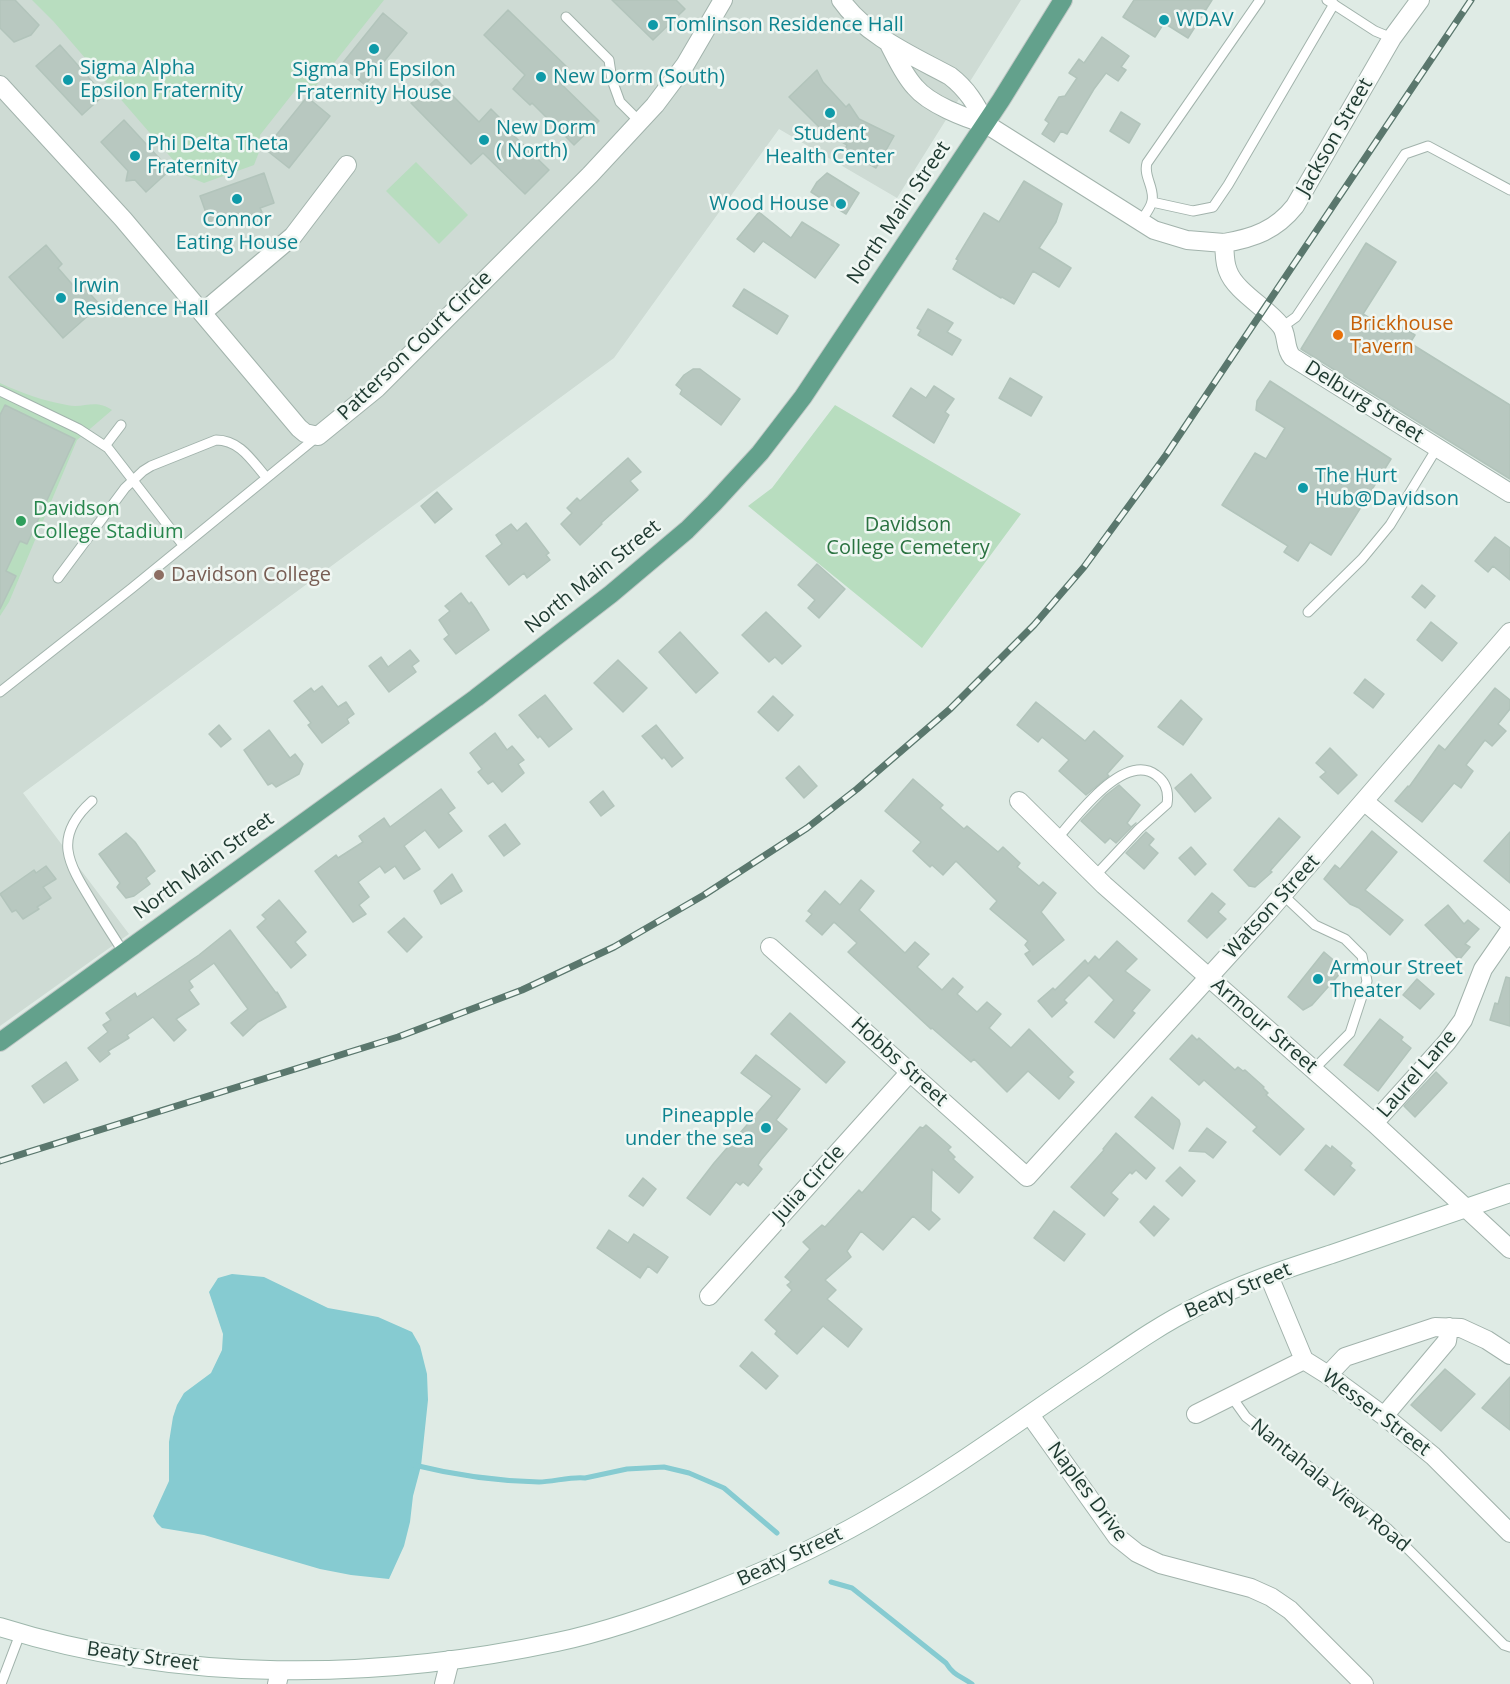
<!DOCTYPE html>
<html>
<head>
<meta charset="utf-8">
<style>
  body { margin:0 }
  canvas { display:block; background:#dfebe5 }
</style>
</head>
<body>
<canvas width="1510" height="1684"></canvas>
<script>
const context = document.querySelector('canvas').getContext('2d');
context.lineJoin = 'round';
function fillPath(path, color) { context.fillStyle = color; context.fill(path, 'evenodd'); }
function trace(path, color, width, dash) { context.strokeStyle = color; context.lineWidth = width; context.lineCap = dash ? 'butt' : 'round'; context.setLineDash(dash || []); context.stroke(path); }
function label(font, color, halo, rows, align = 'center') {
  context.font = font + ' "Open Sans",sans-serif'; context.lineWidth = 5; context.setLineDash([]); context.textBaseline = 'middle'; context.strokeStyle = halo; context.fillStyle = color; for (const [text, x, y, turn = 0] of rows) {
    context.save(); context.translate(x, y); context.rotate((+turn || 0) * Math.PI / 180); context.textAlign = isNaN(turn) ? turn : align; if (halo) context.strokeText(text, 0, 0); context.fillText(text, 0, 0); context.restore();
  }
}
const built = new Path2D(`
  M0,0H1021L897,198L779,129L614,358L23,793L129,934L0,1026Z`);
const green = new Path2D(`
  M32,0H384L311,92L301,83L260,135L259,152L254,165L204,183L187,176L54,22Z
  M416,162L468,215L439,244L386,191Z
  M0,383C21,393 44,401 67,405C84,409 95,398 112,410L77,440L9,602L0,616Z
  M835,405L1021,514L922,648L748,506L772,488Z`);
const water = new Path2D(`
  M232,1274L264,1277L328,1308L378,1317L412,1332L420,1346L427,1374L428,1400L421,1466L413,1496L410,1522L404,1546L389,1579L351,1575L320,1569L204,1535L162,1528L157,1523L153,1516L169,1481V1442L173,1417L177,1405L184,1393L211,1373L222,1350L223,1334L209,1292L218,1278Z`);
const stream = new Path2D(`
  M414,1465C454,1475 497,1481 539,1482C552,1482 573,1476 585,1478L627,1469L664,1467L689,1473L724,1488L777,1533
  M831,1582L852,1588L946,1663C954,1676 961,1676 972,1684`);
const building = new Path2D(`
  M0,0H15L39,25L31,35L14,42L0,28Z
  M612,0H676L685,9L653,40Z
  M1134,0H1212L1188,38L1164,23L1155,37L1123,17Z
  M508,10L568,68L556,79L599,121L574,145L532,103L530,105L513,89L525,75L484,35Z
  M383,13L407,33L365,85L341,65Z
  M1102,37L1129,56L1121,67L1126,70L1118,81L1106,73L1094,89L1067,134L1061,131L1054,142L1042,134L1049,123L1045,120L1059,97L1065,96L1077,78L1069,73L1079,59L1084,63Z
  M60,45L104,95L82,115L36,66Z
  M817,70L823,82L846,107L849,104L859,119L894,136L876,168L845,150L847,145L822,130L789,97Z
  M436,79L479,122L491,109L508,126L506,128L549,170L525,194L483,153L471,164L411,103Z
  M307,97L330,116L289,168L265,149Z
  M1121,112L1140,124L1129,143L1110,131Z
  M124,120L170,170L146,192L135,180L126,181L128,171L101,142Z
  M264,173L274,203L260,208L262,212L248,217L246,212L210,224L200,196Z
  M827,173L859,193L846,214L811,192L817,182Z
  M1024,181L1062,204L1056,222L1039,248L1071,268L1059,287L1033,271L1014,304L1002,297L1001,298L953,269L958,260L956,259L984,213L999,222Z
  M759,212L791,238L802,222L839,245L815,278L763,241L754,252L737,239Z
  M1366,243L1396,262L1363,314L1393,332L1398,325L1415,335L1410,343L1510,405V479L1301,349Z
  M46,245L62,264L58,268L78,291L83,286L100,305L63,338L9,277Z
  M744,289L788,316L777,334L733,306Z
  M928,309L953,323L947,332L961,340L952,355L918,335L921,330L917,328Z
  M693,369H700L740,399L721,425L680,394L682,390L676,385L684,375Z
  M1010,378L1042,397L1031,416L999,398Z
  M1270,381L1391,459L1331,555L1310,542L1298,561L1284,552L1288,546L1222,505L1255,453L1266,459L1285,428L1256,410L1257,401Z
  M934,386L954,399L945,412L949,415L934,443L893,416L911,388L926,398Z
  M5,405L75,439L27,544L20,541L6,571L16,576L0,609V415Z
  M628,458L641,472L630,481L638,490L601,523L602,524L580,545L561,524L572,513L567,508L577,498L580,501Z
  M437,492L452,509L435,523L421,506Z
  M526,523L549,553L546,555L550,560L527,578L524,573L509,585L486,556L502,544L496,535L511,524L517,531Z
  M1495,537L1510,548V580L1493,566L1488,572L1475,561Z
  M817,564L845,589L819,618L808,608L815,600L798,585Z
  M1422,585L1435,596L1425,608L1412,597Z
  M461,593L469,604L471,602L476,609L489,630L456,654L444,639L449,635L439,620L450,611L445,606Z
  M766,612L801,646L782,664L775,657L769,662L742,635Z
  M1431,622L1457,643L1442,661L1417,640Z
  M680,632L718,673L696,693L659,652Z
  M410,650L419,661L412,666L416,672L389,692L369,666L381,657L388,667Z
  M618,660L647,688L623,712L594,683Z
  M1365,679L1384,694L1373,708L1354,693Z
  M322,686L338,707L346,702L354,714L347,719L349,723L322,743L308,725L311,723L294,701L311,688L314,692Z
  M1495,688L1510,700V709L1498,724L1506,731L1492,746L1485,740L1466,765L1473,771L1461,788L1454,783L1422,822L1395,801L1408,786L1409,787L1439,745L1445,750Z
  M545,695L572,729L549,747L540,736L538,738L519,715Z
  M773,696L793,715L778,731L758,712Z
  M1181,700L1202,719L1183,745L1158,727Z
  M1036,702L1085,741L1094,731L1123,756L1107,774L1109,776L1086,795L1059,771L1069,760L1042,737L1038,742L1017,725Z
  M219,725L231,739L221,747L209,734Z
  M656,725L683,758L672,767L664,757L662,759L642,736Z
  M269,730L290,758L295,754L303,764L299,774L276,787L272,783L268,785L244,750Z
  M495,733L507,750L512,746L524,760L518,764L524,773L502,792L493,781L488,784L478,772L482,769L470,753Z
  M1330,748L1357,775L1338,794L1320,777L1326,772L1316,763Z
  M799,766L817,786L804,798L786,778Z
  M1191,774L1211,798L1195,812L1175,788Z
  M913,779L943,805L940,808L964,829L967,826L998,852L1003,847L1020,863L1017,867L1039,886L1043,882L1056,893L1041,912L1064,940L1033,965L1025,954L1030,951L1025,945L1028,941L990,909L997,901L956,861L943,875L932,865L930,867L913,851L921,842L885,811Z
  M1119,785L1140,805L1127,823L1131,827L1136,823L1116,843L1110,838L1105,843L1081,821L1106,795Z
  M441,789L455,808L448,813L462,831L439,848L425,830L404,846L420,869L404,879L395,866L385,873L380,866L358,882L369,897L359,905L366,914L353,922L315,871L336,855L338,858L363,842L359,836L384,818L390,827Z
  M603,791L614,806L601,816L590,802Z
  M1279,818L1300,837L1270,871L1272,872L1255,887L1249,886L1234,870Z
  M505,824L520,844L504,856L489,836Z
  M1372,831L1397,852L1365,890L1403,920L1390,935L1359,908L1350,904L1324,879L1335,865L1340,869Z
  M1146,832L1154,839L1149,845L1158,853L1144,869L1126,853Z
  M1510,832V883L1484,861Z
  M126,833L135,842L155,871L146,878L150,884L134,896L126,898L117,887L120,883L99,854Z
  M1191,847L1206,864L1195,875L1179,858Z
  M46,866L56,879L43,887L51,898L37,907L39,909L23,919L16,910L12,912L0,894L34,870L36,873Z
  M452,874L462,891L441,904L434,891Z
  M861,880L874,891L859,910L905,953L915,942L929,954L917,967L942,990L953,978L963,987L957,994L977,1012L987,1002L1001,1014L989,1028L1011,1048L1029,1029L1073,1072L1068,1077L1074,1082L1059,1099L1028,1071L1007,1092L974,1059L971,1062L932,1028L931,1029L848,952L857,943L834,922L822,935L806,921L812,914L808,911L825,891L840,905Z
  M1212,893L1225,904L1218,912L1226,919L1207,938L1188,921Z
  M279,900L306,932L295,942L306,955L291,968L257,927L266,919L262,915Z
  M1448,905L1464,924L1468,920L1479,929L1465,944L1470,947L1459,960L1425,925Z
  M404,918L422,937L407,952L388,932Z
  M230,930L276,993L277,992L286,1007L258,1022L243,1036L231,1023L248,1009L214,963L189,981L193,987L189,990L199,1004L176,1019L186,1030L174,1041L153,1017L127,1035L129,1038L108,1051L110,1054L100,1062L88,1048L108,1032L103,1025L111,1020L106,1013L135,993L137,997L199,955Z
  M1117,941L1137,959L1125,971L1150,990L1132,1011L1135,1013L1114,1038L1095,1022L1114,1000L1089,975L1064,1000L1067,1003L1052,1017L1038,1001L1053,988L1055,990L1085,960L1088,964L1095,956L1099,960Z
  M1324,952L1344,969L1312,1005L1303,1010L1288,997Z
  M1506,977L1510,978V1026L1490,1020L1495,1003L1498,1004Z
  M1417,979L1434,994L1420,1009L1403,995Z
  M790,1013L845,1062L826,1083L771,1034Z
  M1380,1019L1403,1037L1401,1040L1411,1048L1378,1091L1344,1065Z
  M1192,1035L1197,1040L1199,1038L1235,1070L1238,1067L1243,1071L1245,1070L1264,1087L1263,1088L1268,1093L1266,1095L1304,1129L1280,1155L1253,1131L1257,1127L1204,1080L1199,1085L1170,1059Z
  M756,1055L800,1089L776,1120L787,1129L761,1160L758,1165L762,1169L748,1186L743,1182L740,1185L736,1182L710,1215L687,1198L714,1163L772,1096L741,1073Z
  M66,1062L78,1080L44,1103L32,1086Z
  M1436,1072L1447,1083L1415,1117L1404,1106Z
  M1152,1097L1179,1120L1180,1124L1173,1149L1135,1117Z
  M926,1125L951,1147L948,1150L955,1157L953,1159L973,1177L959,1193L932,1169L931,1211L940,1219L929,1230L913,1216L883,1250L861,1231L847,1251L851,1257L825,1280L836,1290L827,1299L862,1329L848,1347L823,1326L797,1354L775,1334L777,1331L765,1320L792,1290L787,1285L791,1282L785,1277L810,1249L803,1242L822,1225L825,1227L859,1190L862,1193L920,1127L923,1128Z
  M1207,1128L1226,1142L1213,1158L1205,1152L1189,1151Z
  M1116,1133L1155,1168L1146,1179L1136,1170L1132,1174L1130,1172L1111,1193L1118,1199L1104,1216L1071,1187L1104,1150L1103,1149Z
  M1326,1145L1331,1149L1332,1146L1352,1163L1350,1166L1355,1170L1334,1195L1305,1170Z
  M1180,1167L1195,1181L1182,1196L1166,1181Z
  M643,1178L656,1189L643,1206L629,1196Z
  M1154,1206L1169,1219L1154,1236L1140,1222Z
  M1054,1211L1085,1234L1064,1261L1034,1238Z
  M609,1230L628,1243L634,1234L668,1257L657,1273L648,1266L640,1278L597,1248Z
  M752,1352L778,1376L766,1389L740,1366Z
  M1445,1369L1475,1394L1441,1431L1411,1405Z
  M1510,1377V1430L1482,1408Z`);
const lane = new Path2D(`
  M1327,0L1375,31L1392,38
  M566,17L609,60L612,80L620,102L640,122
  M1152,202L1193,211L1213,207L1228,185L1334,4
  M1140,222C1144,216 1151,208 1152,201C1155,188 1143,176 1147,163L1260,0
  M1282,327L1296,317L1405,154L1428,146L1510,190
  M0,391L79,429L108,448L183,545
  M105,446L121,425
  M58,578L125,488L143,471L151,466L216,440C240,440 252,461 266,477
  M1308,612L1362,559L1390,525L1437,448
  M0,692L132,588L318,436
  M92,801C52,837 68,863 92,902C102,919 113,936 124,953
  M1057,839C1075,818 1124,751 1156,775C1166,782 1169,792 1167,804L1139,829L1095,876
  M1283,895L1315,925L1345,939L1362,956L1367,981L1350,1033L1314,1069
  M1231,1396L1246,1417L1387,1528L1504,1645L1510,1647
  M1,1684L20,1634`);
const street = new Path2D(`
  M841,0C865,35 913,56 950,76C967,89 976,104 986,124
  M888,42C896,57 903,74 915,87C929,104 965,118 986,124L1154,230L1187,240L1224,243C1225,252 1224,262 1228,271C1235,291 1267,308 1281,326C1288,335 1284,348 1292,357L1510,493
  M0,85L123,219L299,428L305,433L318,436L377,388L590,175L655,105L685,65L723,0
  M1224,243C1254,238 1276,230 1295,206L1392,38L1420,0
  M202,313L293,236L347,165
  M1019,801L1104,885L1374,1123L1510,1249
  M1365,802L1510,923
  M770,947L1027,1177L1267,913L1510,632
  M1374,1123L1447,1042L1463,1020L1483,969L1510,930
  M1269,1276L1304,1360L1328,1375L1384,1416L1433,1456L1510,1533
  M709,1296L910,1072
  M1328,1375L1345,1357L1435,1327L1461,1328L1487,1340L1510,1355
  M1196,1414L1304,1360
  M1030,1415L1117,1537L1137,1553L1160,1564L1251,1588L1271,1597L1290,1610L1364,1684
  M1384,1416L1447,1341L1449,1327
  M277,1684L280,1671
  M444,1684L450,1660`);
const secondary = new Path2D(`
  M0,1627C178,1683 375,1681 557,1642C610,1631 662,1612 712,1592C773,1568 832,1541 888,1507C959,1466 1024,1417 1092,1372C1126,1349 1159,1325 1196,1307C1239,1284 1286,1269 1332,1254C1392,1233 1451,1213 1510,1193`);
const primary = new Path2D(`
  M0,1042L476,698L611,594L687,530L714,503L760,453L803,397L1001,100L1063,0`);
const rail = new Path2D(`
  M0,1161L398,1037L522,990L614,947L704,895L807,828L857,789L950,709L1034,625L1084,567L1166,455L1471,0`);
const markers = [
  [1164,20,6,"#0f9aa8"],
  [653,25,6,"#0f9aa8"],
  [374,49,6,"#0f9aa8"],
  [541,77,6,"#0f9aa8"],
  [68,80,6,"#0f9aa8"],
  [830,113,6,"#0f9aa8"],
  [484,140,6,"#0f9aa8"],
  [135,156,6,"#0f9aa8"],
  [237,199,6,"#0f9aa8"],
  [841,204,6,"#0f9aa8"],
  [61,298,6,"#0f9aa8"],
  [1338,335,6,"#e8710a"],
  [1303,488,6,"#0f9aa8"],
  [21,521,6,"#2e9e5b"],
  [159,575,6,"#8d6e63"],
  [1318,979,6,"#0f9aa8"],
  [766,1128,6,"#0f9aa8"]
];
const cultureNames = [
  ["WDAV",1176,20],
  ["Tomlinson Residence Hall",665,25],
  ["Sigma Alpha",80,68],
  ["Epsilon Fraternity",80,91],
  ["Sigma Phi Epsilon",374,70,"center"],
  ["Fraternity House",374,93,"center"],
  ["New Dorm (South)",553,77],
  ["New Dorm",496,128],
  ["( North)",496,151],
  ["Student",830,134,"center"],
  ["Health Center",830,157,"center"],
  ["Phi Delta Theta",147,144],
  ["Fraternity",147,167],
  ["Wood House",829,204,"right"],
  ["Connor",237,220,"center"],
  ["Eating House",237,243,"center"],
  ["Irwin",73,286],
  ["Residence Hall",73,309],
  ["The Hurt",1315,476],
  ["Hub@Davidson",1315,499],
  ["Armour Street",1330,968],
  ["Theater",1330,991],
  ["Pineapple",754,1116,"right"],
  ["under the sea",754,1139,"right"]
];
const streetNames = [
  ["Jackson Street",1335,137,-60],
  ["North Main Street",899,213,-56],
  ["Patterson Court Circle",415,346,-44],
  ["Delburg Street",1364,402,32],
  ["North Main Street",593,577,-39],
  ["North Main Street",204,866,-36],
  ["Watson Street",1272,907,-48],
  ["Armour Street",1264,1026,41],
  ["Hobbs Street",899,1062,42],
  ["Laurel Lane",1417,1074,-49],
  ["Julia Circle",809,1184,-48],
  ["Beaty Street",1238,1291,-23],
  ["Wesser Street",1376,1413,37],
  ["Nantahala View Road",1330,1486,39],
  ["Naples Drive",1087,1492,53],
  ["Beaty Street",790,1557,-25],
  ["Beaty Street",143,1657,8]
];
const foodNames = [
  ["Brickhouse",1350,324],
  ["Tavern",1350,347]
];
const leisureNames = [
  ["Davidson",33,509],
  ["College Stadium",33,532]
];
const parkNames = [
  ["Davidson",908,525],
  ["College Cemetery",908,548]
];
const educationNames = [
  ["Davidson College",171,575]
];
fillPath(built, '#cedbd4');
fillPath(green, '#b8ddbf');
fillPath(water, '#86cbd1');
trace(stream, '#86cbd1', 5);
fillPath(building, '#b8c8c0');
trace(building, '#b2c4bb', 1.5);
trace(lane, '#a2b3ac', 11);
trace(street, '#a2b3ac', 20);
trace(secondary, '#9eb7ac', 20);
trace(primary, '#c1c8c6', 20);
trace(lane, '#fff', 9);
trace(street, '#fff', 18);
trace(secondary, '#fff', 18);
trace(primary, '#63a18c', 18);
trace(rail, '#5a776d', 7);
trace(rail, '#f0f7f3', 4.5, [14]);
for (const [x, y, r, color] of markers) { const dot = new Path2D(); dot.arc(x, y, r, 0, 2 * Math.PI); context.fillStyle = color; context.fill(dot); trace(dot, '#f0f7f3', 2); }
label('20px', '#0d838f', '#f0f7f3', cultureNames, 'left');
label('20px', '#203b32', '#f0f7f3', streetNames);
label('20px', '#c56008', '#f0f7f3', foodNames, 'left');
label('20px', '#27864d', '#f0f7f3', leisureNames, 'left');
label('20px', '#2a7240', '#f0f7f3', parkNames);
label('20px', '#785e54', '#f0f7f3', educationNames, 'left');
</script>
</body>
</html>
